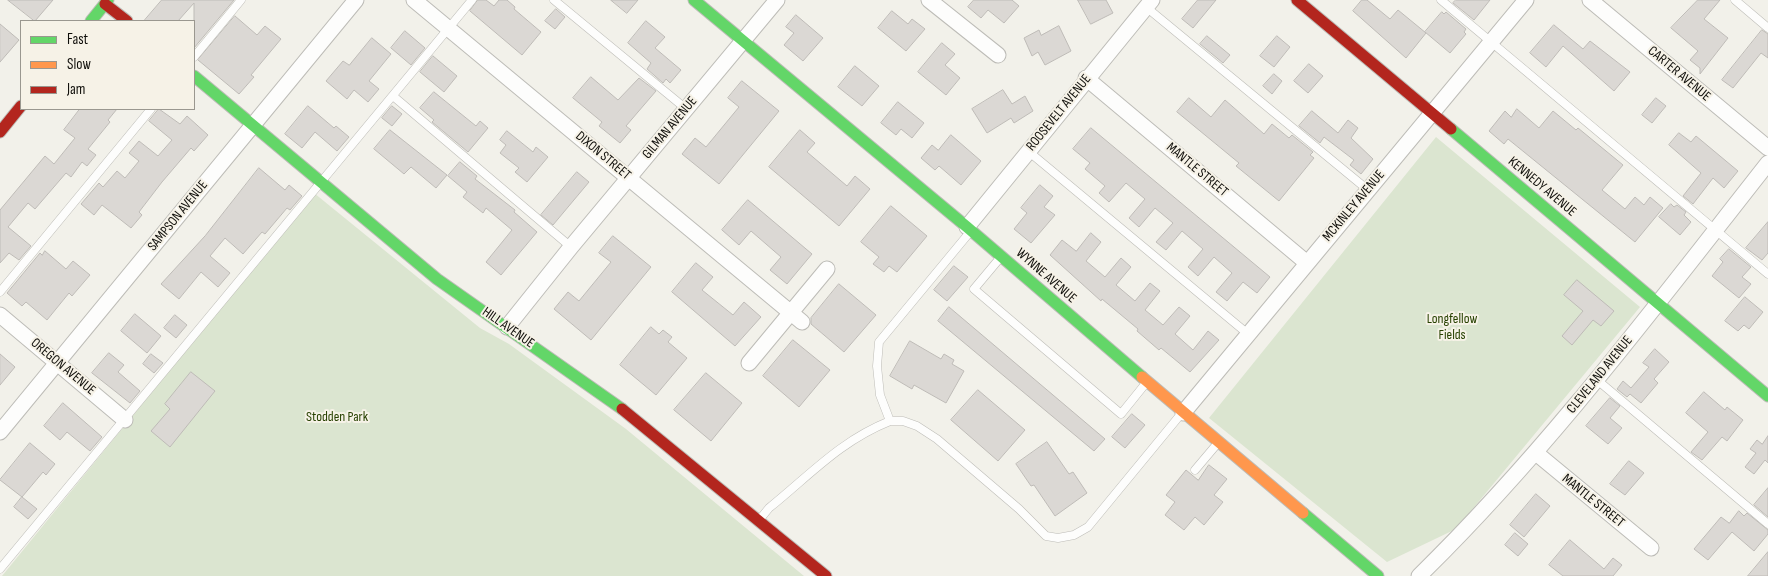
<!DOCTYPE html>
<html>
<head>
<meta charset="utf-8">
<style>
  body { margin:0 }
  #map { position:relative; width:1768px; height:576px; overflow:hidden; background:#f2f1ea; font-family:"Sofia Sans Condensed",sans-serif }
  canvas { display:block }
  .legend { position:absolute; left:20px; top:20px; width:175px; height:90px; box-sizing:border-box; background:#f6f2e7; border:1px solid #9a978f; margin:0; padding:6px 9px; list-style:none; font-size:15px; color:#0f0e0a }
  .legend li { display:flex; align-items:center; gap:10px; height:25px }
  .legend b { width:25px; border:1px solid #9a978f }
</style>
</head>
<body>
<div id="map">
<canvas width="1768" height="576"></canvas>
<ul class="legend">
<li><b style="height:6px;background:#63d668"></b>Fast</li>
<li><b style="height:6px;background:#ff974d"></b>Slow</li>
<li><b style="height:6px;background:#b3261e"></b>Jam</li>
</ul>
</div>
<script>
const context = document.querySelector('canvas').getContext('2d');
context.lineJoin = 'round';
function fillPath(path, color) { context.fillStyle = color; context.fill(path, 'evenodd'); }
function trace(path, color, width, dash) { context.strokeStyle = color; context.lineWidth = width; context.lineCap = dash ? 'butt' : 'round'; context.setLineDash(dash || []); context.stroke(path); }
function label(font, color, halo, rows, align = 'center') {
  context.font = font + ' "Sofia Sans Condensed",sans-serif'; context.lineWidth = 4; context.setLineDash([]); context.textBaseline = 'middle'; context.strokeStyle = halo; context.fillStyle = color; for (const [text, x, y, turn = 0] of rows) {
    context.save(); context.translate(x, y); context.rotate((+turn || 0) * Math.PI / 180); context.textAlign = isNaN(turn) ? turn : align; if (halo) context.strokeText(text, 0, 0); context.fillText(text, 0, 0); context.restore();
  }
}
const green = new Path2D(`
  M1436,137L1640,307L1456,529L1387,562L1209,418Z
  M314,193L480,328L509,344L626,429L804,576H2Z`);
const building = new Path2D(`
  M8,0H53L35,21Z
  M162,0H234L194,48V3L178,21H144Z
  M478,0H486L494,6L499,0H507L515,7L514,9L541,32L522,55L470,11Z
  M611,0H638L627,13Z
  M974,0H1012L1019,6L1004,23L988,10L981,18L968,7Z
  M1078,0H1106L1113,13L1091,24Z
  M1198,0H1216L1193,28L1182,19Z
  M1362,0H1367L1390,19L1398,10L1426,33L1406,58L1353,11Z
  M1456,0H1490L1474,20L1453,3Z
  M1698,0H1720L1704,19L1728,38L1700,74V68L1690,60L1698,51L1671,28Z
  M556,9L565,17L555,29L545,21Z
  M892,11L908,24L912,19L925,29L906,51L878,28Z
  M1442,12L1444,14L1446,12L1466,29L1464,32L1466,34L1450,53L1425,32Z
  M796,15L823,38L803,61L784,45L794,33L786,27Z
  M235,16L257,35L265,26L281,39L251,75L254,77L239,94L198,60Z
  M646,21L665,37L655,48L681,70L670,83L666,79L663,83L647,69L651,63L628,43Z
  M0,24L19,40L0,62Z
  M1554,25L1583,49L1590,41L1630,72L1614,91L1563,46L1546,67L1530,53Z
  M1059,26L1071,51L1045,65L1038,52L1032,56L1024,38L1039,30L1041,35Z
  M1762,30L1768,34V58L1761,53L1733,88L1722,80Z
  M405,31L425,48L411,65L391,48Z
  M1207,36L1230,55L1223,63L1200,44Z
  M1277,36L1290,47L1274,67L1260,56Z
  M372,38L391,54L369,81L379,89L368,102L354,90L347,99L326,81L343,61L349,65Z
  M942,43L955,54L945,65L960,78L946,95L918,72Z
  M433,56L457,76L444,92L420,72Z
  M1309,64L1323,76L1308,93L1294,81Z
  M855,66L879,86L862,106L838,87Z
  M1274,74L1282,81L1272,94L1263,86Z
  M591,77L618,100L639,78L656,91L626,126L631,130L620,143L599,126L602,122L573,98Z
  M742,81L779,111L719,184L682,154L695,138L706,147L739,107L728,98Z
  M1003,90L1012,104L1025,96L1033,111L1014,123L1011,118L987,133L972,109Z
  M434,92L476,126L480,121L488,128L468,152L432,122L434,120L420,108Z
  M1189,98L1211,117L1225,100L1264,134L1272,124L1289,138L1292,135L1313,152L1310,155L1314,158L1279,201L1236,166L1239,163L1177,112Z
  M1656,98L1666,106L1652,123L1642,115Z
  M898,102L924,123L912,138L901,129L896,135L881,123Z
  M308,106L334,128L336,126L349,137L337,151L315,132L302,148L285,134Z
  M392,106L402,114L392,126L382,118Z
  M80,109H117L108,120L110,122L88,149L96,155L87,166L82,162L71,177L66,173L35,209L28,203L8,227L31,246L19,260L9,253L0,263V210L45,156L54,164L75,138L64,130Z
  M159,109L180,124L187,116L208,135L194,151L191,148L162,182L139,212L142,215L131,228L102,205L94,215L81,204L99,183L103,187L117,171L125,178L139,161L129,153L139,141L158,156L172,140L149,121Z
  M1517,109L1539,128L1553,111L1576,130L1578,128L1623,165L1602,190L1625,209L1635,197L1644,205L1650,197L1663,208L1635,242L1508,139L1504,144L1489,131L1505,111L1511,117Z
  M1312,111L1338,133L1348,120L1358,128L1351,138L1373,159L1361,174L1350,165L1354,160L1324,137L1320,143L1299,126Z
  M1091,128L1270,277L1257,293L1243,282L1227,301L1216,292L1232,273L1214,257L1198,276L1188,267L1203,249L1182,231L1166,250L1156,242L1173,223L1155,208L1139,227L1129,218L1145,199L1126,183L1109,202L1099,193L1105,186L1085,169L1090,163L1073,149Z
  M390,130L447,175L436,188L411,167L404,174L374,149Z
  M800,130L815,143L807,152L847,186L855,176L870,189L839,226L769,167Z
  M507,131L533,152L536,147L548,157L527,182L515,172L519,168L500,153L506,145L500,140Z
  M1679,133L1691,142L1696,136L1738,171L1724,188L1713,178L1693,204L1683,196L1701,173L1669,145Z
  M951,135L981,161L961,185L939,166L935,170L921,158L932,145L938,150Z
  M460,162L477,176L475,179L515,210L514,212L537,232L501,275L486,262L512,230L486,208L483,213L463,197L467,192L448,176Z
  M259,168L285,190L289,185L302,196L290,210L287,208L265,234L262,232L243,254L225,238L210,256L230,273L218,287L201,272L179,299L161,284L205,236Z
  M577,172L589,182L553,225L541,215Z
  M1040,185L1053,196L1044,207L1055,215L1031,243L1014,229L1027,213L1021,208Z
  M748,200L812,254L787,284L770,270L781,257L751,231L739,245L722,230Z
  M1671,204L1674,207L1677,205L1686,212L1684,215L1691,222L1680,235L1659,217Z
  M891,206L927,236L897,272L889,266L884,272L873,264L879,257L861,242Z
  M1768,222V253L1762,260L1746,248Z
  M1091,233L1101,242L1086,261L1105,277L1121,258L1131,267L1116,285L1135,301L1150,283L1160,291L1145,310L1163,325L1179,307L1190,316L1175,334L1193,350L1208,331L1219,340L1190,372L1161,348L1159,350L1137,331L1138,329L1102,299L1101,301L1050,255L1062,240L1076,251Z
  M613,236L651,267L591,340L554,309L568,292L579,301L611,262L599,253Z
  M1729,249L1751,267L1742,277L1751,284L1739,298L1712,276L1723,262L1720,259Z
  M45,251L66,269L73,261L90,275L72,296L69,293L47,320L26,302L22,306L7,293L40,253L42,255Z
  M696,263L713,277L702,290L733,315L744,302L761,317L735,346L672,292Z
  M954,266L968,277L947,301L934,290Z
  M1577,280L1614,311L1601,326L1593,320L1572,345L1562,336L1583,311L1564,295Z
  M839,284L876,315L844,352L811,324V318Z
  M1745,297L1763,312L1749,329L1744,325L1738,331L1725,321Z
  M949,307L1105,439L1094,451L938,321Z
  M135,314L161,336L147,353L121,331Z
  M175,315L187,325L176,338L164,328Z
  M651,327L659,334L663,330L672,337L668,342L687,358L656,395L620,365Z
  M793,340L830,370L799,407L763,376Z
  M910,341L941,359L944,354L954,360L952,364L964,371L946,403L914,385L912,389L890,376Z
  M1655,349L1669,362L1654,379L1658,383L1641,403L1630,394L1627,397L1617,389L1623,381L1631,388L1649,367L1643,363Z
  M109,353L124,365L118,372L140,391L130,403L92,373Z
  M0,354L15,367L0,385Z
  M151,354L163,363L154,373L143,364Z
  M191,372L215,391L170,447L151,431L170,409L165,404Z
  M706,373L742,403L711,441L674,410Z
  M978,390L1025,430L998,461L951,420Z
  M1704,392L1725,410L1727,407L1743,420L1727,441L1722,437L1702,460L1691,452L1708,432L1686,413Z
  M1610,398L1620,406L1610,418L1622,428L1608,444L1586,426Z
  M63,403L102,437L90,451L67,432L60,440L44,426Z
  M1132,414L1145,425L1125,448L1112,437Z
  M1768,436V463L1765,460L1754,474L1745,467L1756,453L1750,449L1757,440L1762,444Z
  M1047,442L1069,474L1073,472L1087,493L1055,516L1034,485L1031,486L1016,464Z
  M30,443L55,464L46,475L43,472L22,497L0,480Z
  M1629,461L1644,473L1625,495L1610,484Z
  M1209,465L1227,479L1214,495L1223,502L1204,525L1195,517L1184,530L1165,515L1175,502L1166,495L1186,470L1198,480Z
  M1768,488V517L1754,505Z
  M1536,494L1550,506L1524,537L1510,525Z
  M22,497L37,509L28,519L14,507Z
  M1739,511L1744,516L1747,513L1768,530V534L1754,551L1732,532L1708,560L1694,549L1721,517L1729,523Z
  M1515,533L1528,544L1518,556L1505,545Z
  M1570,540L1604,569L1613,558L1622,565L1613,576H1563L1549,565Z
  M1768,552V576H1748Z`);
const lane = new Path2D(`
  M554,0L685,108
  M1441,0L1768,274
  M1735,0L1768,28
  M1146,7L1368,190
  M194,57L241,0
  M393,96L571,247
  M1028,151L1248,334
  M970,232L879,342L877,366L880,395L890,421H903L917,426L937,439L1019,509L1046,536L1058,538L1074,535L1088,527L1181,414
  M1000,258L974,289L1121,414L1146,383
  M0,292L151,109
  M1596,379L1768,524
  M1195,470L1217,444
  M760,519L769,508C810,475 840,441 890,421
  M0,569L472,0`);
const street = new Path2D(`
  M414,0L802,322
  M929,0L998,55
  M1590,0L1768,148
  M1086,78L1307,263
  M967,227L1152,0
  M0,315L125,420
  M507,327L571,247L777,0
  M749,363L827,269
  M1183,413L1526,0
  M0,432L356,0
  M1536,453L1651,548
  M1419,576C1548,450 1657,304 1768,163`);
const fast = new Path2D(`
  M694,0L967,227L1142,377
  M91,21L108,0
  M194,76L437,279L622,409
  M1451,129L1768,396
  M1303,513L1378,576`);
const slow = new Path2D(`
  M1142,377L1303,513`);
const jam = new Path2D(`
  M1297,0L1451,129
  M105,4L127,21
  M0,132L21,106
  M622,409L826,576`);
const streetNames = [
  ["CARTER AVENUE",1679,74,40],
  ["ROOSEVELT AVENUE",1059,113,-51],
  ["GILMAN AVENUE",670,128,-50],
  ["DIXON STREET",603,156,40],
  ["MANTLE STREET",1197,170,40],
  ["KENNEDY AVENUE",1542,187,40],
  ["MCKINLEY AVENUE",1354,206,-50],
  ["SAMPSON AVENUE",178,216,-51],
  ["WYNNE AVENUE",1046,276,41],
  ["HILL AVENUE",508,328,35],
  ["OREGON AVENUE",63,367,40],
  ["CLEVELAND AVENUE",1600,375,-51],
  ["MANTLE STREET",1593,501,39]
];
const parkNames = [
  ["Longfellow",1452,319],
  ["Fields",1452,335],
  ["Stodden Park",337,417]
];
fillPath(green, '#dbe5d0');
fillPath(building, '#dbd8d4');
trace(building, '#bebbb7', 1);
trace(lane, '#bdbcb7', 9);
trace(street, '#bdbcb7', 17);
trace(fast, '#bdbcb7', 13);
trace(slow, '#bdbcb7', 13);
trace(jam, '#bdbcb7', 13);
trace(lane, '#fdfdfc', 8);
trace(street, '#fdfdfc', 15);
trace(fast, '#63d668', 11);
trace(slow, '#ff974d', 11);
trace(jam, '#b3261e', 11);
label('14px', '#0f0e0a', '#f6f2e7', streetNames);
label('14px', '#274101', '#f6f2e7', parkNames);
</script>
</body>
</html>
